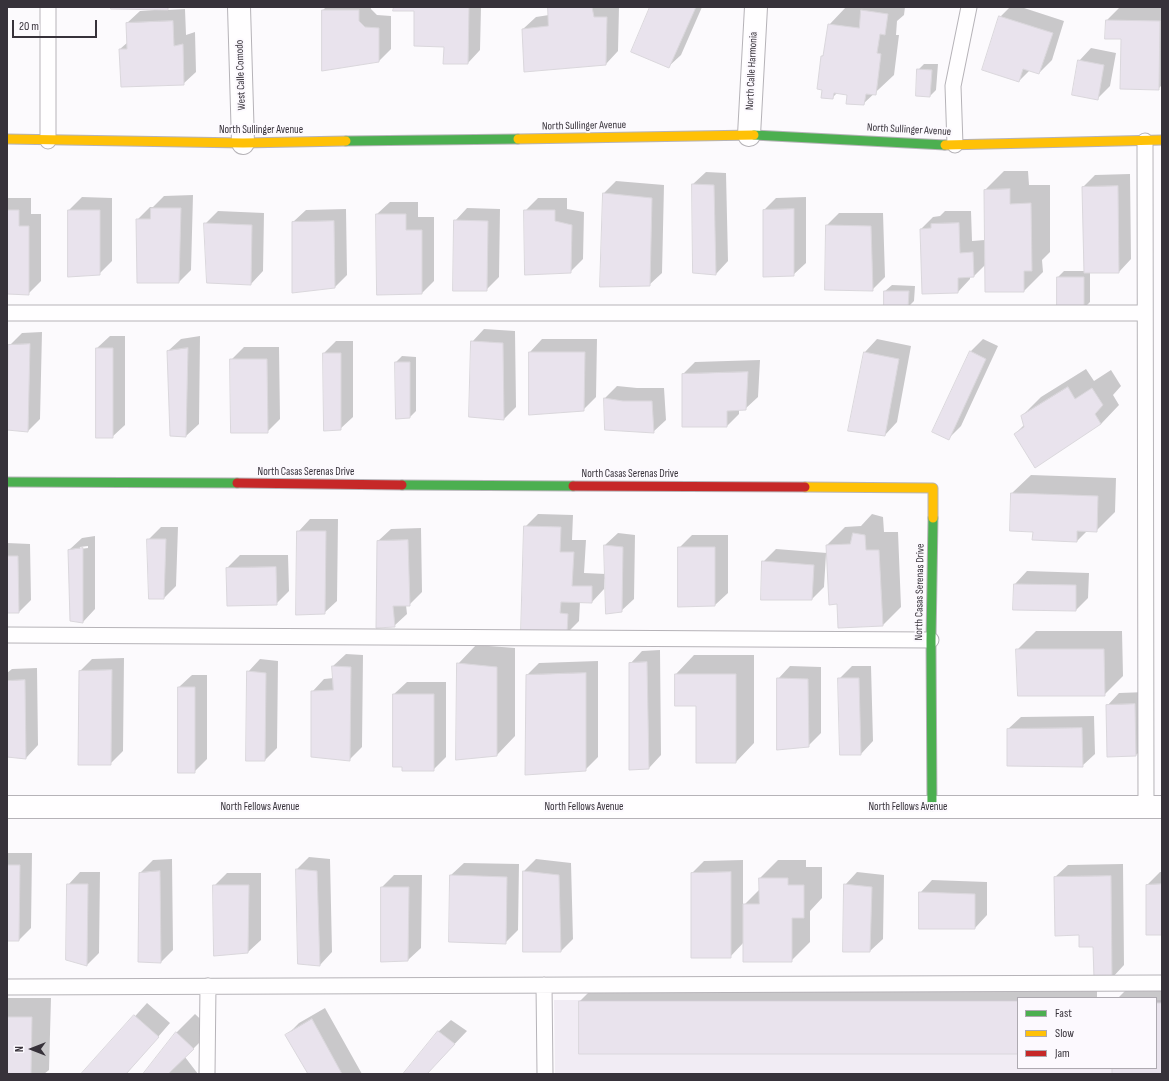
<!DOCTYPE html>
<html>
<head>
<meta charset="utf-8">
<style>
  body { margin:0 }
  #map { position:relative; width:1169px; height:1081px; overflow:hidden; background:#fcfafd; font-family:"Sofia Sans Condensed",sans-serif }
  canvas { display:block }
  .frame { position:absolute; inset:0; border:8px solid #37323a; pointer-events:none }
  .legend { position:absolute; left:1017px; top:997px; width:140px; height:72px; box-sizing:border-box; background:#fcf9fe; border:1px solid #ada9b0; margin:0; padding:5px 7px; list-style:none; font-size:12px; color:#37323a }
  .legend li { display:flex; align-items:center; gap:8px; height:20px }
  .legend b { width:20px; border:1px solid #ada9b0 }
  .north { position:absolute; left:12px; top:1029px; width:40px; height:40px; -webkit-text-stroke:3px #fcf9fe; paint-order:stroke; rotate:270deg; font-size:11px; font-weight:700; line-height:16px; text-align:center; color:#37323a }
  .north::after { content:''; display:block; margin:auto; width:14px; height:18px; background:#37323a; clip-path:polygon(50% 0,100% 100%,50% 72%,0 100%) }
  .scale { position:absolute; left:12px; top:20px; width:85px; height:18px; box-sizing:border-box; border:2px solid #37323a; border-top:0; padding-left:5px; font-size:12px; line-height:14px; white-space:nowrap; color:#37323a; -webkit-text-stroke:3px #fcf9fe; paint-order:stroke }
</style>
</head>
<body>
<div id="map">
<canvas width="1169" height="1081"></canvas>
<div class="frame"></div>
<ul class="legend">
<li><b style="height:5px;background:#4caf50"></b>Fast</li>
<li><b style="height:5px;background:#ffc107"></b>Slow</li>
<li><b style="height:5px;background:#c62828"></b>Jam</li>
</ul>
<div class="north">N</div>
<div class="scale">20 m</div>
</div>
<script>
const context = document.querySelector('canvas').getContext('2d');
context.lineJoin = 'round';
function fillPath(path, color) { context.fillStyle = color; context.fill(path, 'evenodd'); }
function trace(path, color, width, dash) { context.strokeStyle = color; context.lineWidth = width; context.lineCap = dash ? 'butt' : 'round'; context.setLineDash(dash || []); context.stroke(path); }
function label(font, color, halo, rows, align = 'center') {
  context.font = font + ' "Sofia Sans Condensed",sans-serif'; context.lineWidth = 4; context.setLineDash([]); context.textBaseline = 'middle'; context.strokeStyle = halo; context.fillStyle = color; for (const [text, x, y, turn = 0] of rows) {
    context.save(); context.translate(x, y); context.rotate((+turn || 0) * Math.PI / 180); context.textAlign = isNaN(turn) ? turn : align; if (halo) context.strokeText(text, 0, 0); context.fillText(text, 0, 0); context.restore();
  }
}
const built = new Path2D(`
  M554,1000H1018V1068H1156V1000H1162V1074H555Z`);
const shadow = new Path2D(`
  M112,7H169L166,10L185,9L186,35L195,32L196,72L183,84L120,49L128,42L127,23L140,11L154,10V9Z
  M326,7H371V9L377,15L391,16V49L379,61L323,10Z
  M395,7H481L480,50L468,63L445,46L415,10Z
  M549,7H619L618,51L606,64L523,29L536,17L549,15Z
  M651,7H702L681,55L668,67Z
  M846,7H905L904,15L897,21L896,35H899L894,75L863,104L848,94L838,92L832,98L822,56L825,53L829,25Z
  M1010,7H1021L1064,21L1052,60L1039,73L1030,70L1019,81L1000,17Z
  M1119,8H1162V85L1158,89L1122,38L1107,20Z
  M1091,48L1116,53L1110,86L1098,98L1079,61Z
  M924,64H938L936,90L930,96L918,70Z
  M1004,171H1028L1029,185H1050V252L1042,260L1043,272L1024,291L986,264L974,276L970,277V279L958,292L921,229L933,217L940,216L945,211H971L972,241L985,240V190Z
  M706,172L726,173L728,261L716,274L693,184Z
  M1130,174L1131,259L1119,272H1090V302L1084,308L1058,277L1064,271H1084L1083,187L1095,175Z
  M616,181L664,185L662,273L649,285L604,193Z
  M193,195L191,270L179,282L137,220L150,207H153L164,196Z
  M82,197L112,198V261L99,274L69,210Z
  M806,197V263L793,275L764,210L776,198Z
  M7,198H31V214H41V281L29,293H7Z
  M538,198H567V209L584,212L583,259L570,272L525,211Z
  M390,202H418V217H434V281L422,293L377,214Z
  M467,208L500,209L499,277L486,290L455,221Z
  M346,209L347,275L335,287L293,222L306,210Z
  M218,211L264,213L263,271L251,284L205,224Z
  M839,213H883L885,277L872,290L827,225Z
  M892,285L915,286L914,301L908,307L885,306V291Z
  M484,329L515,331L516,407L504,419L472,342Z
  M42,332L40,419L28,431L9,346L22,333Z
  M110,336H125V425L112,437L97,348Z
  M200,336L199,424L186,436L171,435L168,351L181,339Z
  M542,339H597L596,397L583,410L530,414V352Z
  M877,339L911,346L897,422L885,435L850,430L865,352Z
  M983,339L998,346L961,426L949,438L933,431L971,351Z
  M336,341H353V417L340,429L324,353Z
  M244,347H279L280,419L267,432L231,360Z
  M402,356L416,357V411L410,417L396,362Z
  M760,360L758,397L745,409H739V414L727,426L683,374L695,362Z
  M1086,369L1094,381L1111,370L1121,386L1113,395L1119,405L1101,424L1015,434L1024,425L1022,416L1041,397Z
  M617,386L637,388H664L666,420L653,432L605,398Z
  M1031,475L1116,478L1115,512L1096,531H1087L1077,541L1034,531L1012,493Z
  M538,514L573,515L572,540H586L584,573L606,574L605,545L618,533L635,535L634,599L621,611L606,579H604V589L592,602L580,601L579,621L567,633L525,527Z
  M872,514L883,517L884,532H898L901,607L883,625L838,603L827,554H826L824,587L812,599L763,562L776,549L827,553V545L845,527L861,526Z
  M310,519H338L337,601L324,613L298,532Z
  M161,527H178L176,586L164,598L148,540Z
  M421,528L422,592L409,605H406L407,614L394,626L378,541L391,529Z
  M692,535H728V593L715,605L679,606V548Z
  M95,536V609L83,622L69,550L82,538ZM88,546V548L80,549V547Z
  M7,543L30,544L31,600L19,612H7Z
  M240,555H288L289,591L276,604L227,568Z
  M1027,571L1089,573L1088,598L1076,610L1014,609L1015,584Z
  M1036,631H1122L1123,676L1104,695L1017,650Z
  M476,645L515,648V736L497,755L458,664Z
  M660,650L661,755L649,768L630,664L642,651Z
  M346,654L363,655L362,747L349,760L312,692L324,679L334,678L333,666Z
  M694,655H754V743L736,762L676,674Z
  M124,658L123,751L110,764L80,671L92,659Z
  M260,659L278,661L277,748L265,760L248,672Z
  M598,661V757L585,770L527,675L539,663Z
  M790,666L821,667V733L808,746L778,679Z
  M852,666H871L873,741L861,754L839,679Z
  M37,668L38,745L26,758L7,756V673L12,669Z
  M192,675H207V759L194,772L179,687Z
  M407,682H446V757L433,770L403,766L394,694Z
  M1147,692L1148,743L1136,755L1107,706L1119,693Z
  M1094,716L1095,754L1082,766L1008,729L1021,717Z
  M7,853H32L31,928L19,940H7Z
  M309,857L330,859L332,952L320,965L297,869Z
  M172,859L173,950L161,962L140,873L153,860Z
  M536,859L571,863L573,939L561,951L524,871Z
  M743,860V906L760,889V878L778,860H806V867H822V898L810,911V942L791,961L744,942L730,957L692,873L704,861Z
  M464,863L519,864L518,930L505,943L451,875Z
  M1123,864L1124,965L1112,978H1097V998H1018V1053L580,1001L604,977H1095L1094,946L1080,934L1055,877L1068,865Z
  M80,872H100L99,953L87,965L67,959L68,885Z
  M857,872L884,875L883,939L870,951L845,885Z
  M1160,872H1162V934L1147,885Z
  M227,873H261V940L248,952L214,886Z
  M394,875H422L421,948L408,960L382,961V887Z
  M932,880L987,882V915L975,928L920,893Z
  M1137,979H1162V1074H1113V1068H1156V998H1118Z
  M7,998H51L49,1070L44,1074H7Z
  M147,1003L170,1023L126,1074H83Z
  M325,1008L362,1074H309L287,1035L299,1023Z
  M195,1014L212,1030L185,1057L198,1074H144L177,1032Z
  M451,1020L467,1031L426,1074H404L438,1032Z`);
const building = new Path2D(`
  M111,7H168V10L111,9Z
  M394,7H469L468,64H443L444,47L414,46V11H393Z
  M548,7H592L594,17H607L606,65L524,72L522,29L548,26Z
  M650,7H696L669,68L631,52Z
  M322,10H359V21L365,27L379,28V62L322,71Z
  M861,10L888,14L885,35L880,34L877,53L881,54L876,95L866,94L864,105L846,104L847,95L834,93L833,99L821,98L822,90L817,89L821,56H823L828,24L859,28Z
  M999,16L1053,33L1039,74L1023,69L1019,82L982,70Z
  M1106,20L1160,21L1159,90L1120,89L1121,39H1105Z
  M173,21L174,46L183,44L184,85L121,87L119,49H127L126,23Z
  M1078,60L1104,65L1098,100L1072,95Z
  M917,69L932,70L930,97L916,96Z
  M692,184L714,185L716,275L693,273Z
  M1118,186L1119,273H1084L1082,187Z
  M1010,189V204L1031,203L1032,271H1024V292H985L984,190Z
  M603,193L652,198L650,286L600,287Z
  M151,208H181L179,283H137L136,219H150Z
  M794,209V276L763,277V210Z
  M7,210H19V226H29V295L7,294Z
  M68,210H100V275L68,277Z
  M524,210H555V221L572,225L571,273L525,275Z
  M376,214H406V230H422V294L377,295Z
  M454,220L488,221L487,291H453Z
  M334,221L335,288L292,293V222Z
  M204,223L252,225L251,285L207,283Z
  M959,223L960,253L973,252L974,277L958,278V293L922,294L920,229L931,228V224Z
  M826,225L871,226L873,291L825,290Z
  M1057,277H1084V309H1057Z
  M884,291H909L908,308L884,306Z
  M471,341L503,343L504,420L469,417Z
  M30,344L28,432L7,430L8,345Z
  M96,348H113V438H96Z
  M188,348L186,437L170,436L167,351Z
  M970,351L986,359L949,440L932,432Z
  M529,352H585L584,411L529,415Z
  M864,352L899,359L885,436L848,431Z
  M323,353H341V430L324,431Z
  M230,359H267L268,433H231Z
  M395,362H410V418L396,419Z
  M748,372L746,410L727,411V427H682V374Z
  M1068,387L1075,399L1092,388L1103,405L1095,414L1101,424L1035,468L1014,434L1024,427L1021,416Z
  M604,398L623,401H652L654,433L605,430Z
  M1011,493L1098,496L1097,532L1077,531V542L1032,540L1033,532L1010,531Z
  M524,526L561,527L560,552H574L572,586H592V603L561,602L560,613L568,614L567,634L521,633Z
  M297,531H326L325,614L296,615Z
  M853,533L865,535L866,550H879L883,626L838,628L837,604L829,605L826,545L850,544Z
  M147,539H166L164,599H149Z
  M408,540L410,606H393L395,627L376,628L377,541Z
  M604,545L623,547L622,612L606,614Z
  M678,547H715V606L678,607Z
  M83,548V623L70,621L68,550Z
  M7,556H18L19,613H7Z
  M762,561L814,565L812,600H761Z
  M276,567L277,605L227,606L226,568Z
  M1014,584L1076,585V611L1013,610Z
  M1016,649H1104L1105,696H1018Z
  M647,662L649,769L629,770V663Z
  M457,663L497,667V756L456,760Z
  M332,666L351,667L350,761L311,757V691L333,690Z
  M112,670L111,765H78L79,671Z
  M247,671L266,673L265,761H246Z
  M586,673V771L525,775L526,675Z
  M675,674H736V763H696V706H675Z
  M777,678L808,679L809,747L777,750Z
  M838,678H859L861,755H840Z
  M25,680L26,759L7,757V681Z
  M178,687H195V773H178Z
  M393,694H434V771H402V767H393Z
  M1135,704L1136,756L1107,757L1106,705Z
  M1082,728L1083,767L1007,766V729Z
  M7,865H20L19,941H7Z
  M296,869L317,871L320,966L298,964Z
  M160,871L161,963L138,962L139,873Z
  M523,871L559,875L561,952H523Z
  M731,872V958H691V873Z
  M450,875L507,877L506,944L449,942Z
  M1111,876L1112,979H1094L1093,947H1079V935L1055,936L1054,877Z
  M759,878H788V885H804V918H792V962H743V904H759Z
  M67,884H88L87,966L66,960Z
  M844,884L872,887L870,952H843Z
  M1162,884V935H1146V885Z
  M213,885H249L248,953L214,956Z
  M381,887H409L408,961L381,962Z
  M919,892L975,894V929H919Z
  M579,1001H1018V1054H579Z
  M1156,1003H1162V1074H1112V1068H1156Z
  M134,1015L159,1037L126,1074H81Z
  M7,1017H32L31,1074H7Z
  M312,1019L342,1074H308L285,1035Z
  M438,1031L455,1044L427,1074H403Z
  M176,1032L194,1049L168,1074H143Z`);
const lane = new Path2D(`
  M48,7V141
  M1145,141L1146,807
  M955,145L953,86L969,7
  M7,313H1145
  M7,635L931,640
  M544,985L545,1074
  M7,987L1162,983
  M207,1074L208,986`);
const street = new Path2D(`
  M239,7L243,143
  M749,135L756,7
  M7,807H1162`);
const fast = new Path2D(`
  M754,135L945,145
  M346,141L518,139
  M7,482L237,483
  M402,485L573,486
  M932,807L931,640L933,518`);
const slow = new Path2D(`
  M7,139L243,143L346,141
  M518,139L754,135
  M945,145L1162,140
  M805,487L933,488V518`);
const jam = new Path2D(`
  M237,483L402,485
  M573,486L805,487`);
const streetNames = [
  ["North Calle Harmonia",752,71,-87],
  ["West Calle Comodo",241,75,-92],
  ["North Sullinger Avenue",584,126,-1],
  ["North Sullinger Avenue",261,130],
  ["North Sullinger Avenue",909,130,3],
  ["North Casas Serenas Drive",306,472],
  ["North Casas Serenas Drive",630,474],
  ["North Casas Serenas Drive",920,592,-89],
  ["North Fellows Avenue",260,807],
  ["North Fellows Avenue",584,807],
  ["North Fellows Avenue",908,807]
];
fillPath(built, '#f1ecf4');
fillPath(shadow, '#0003');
fillPath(building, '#e9e3ed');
trace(building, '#dad7dc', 1);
trace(lane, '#b6b3b8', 17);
trace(street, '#b6b3b8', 24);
trace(fast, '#b6b3b8', 11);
trace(slow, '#b6b3b8', 11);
trace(jam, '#b6b3b8', 11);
trace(lane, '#fffeff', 15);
trace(street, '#fffeff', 22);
trace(fast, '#4caf50', 9);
trace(slow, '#ffc107', 9);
trace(jam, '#c62828', 9);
label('11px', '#37323a', '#fcf9fe', streetNames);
</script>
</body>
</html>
